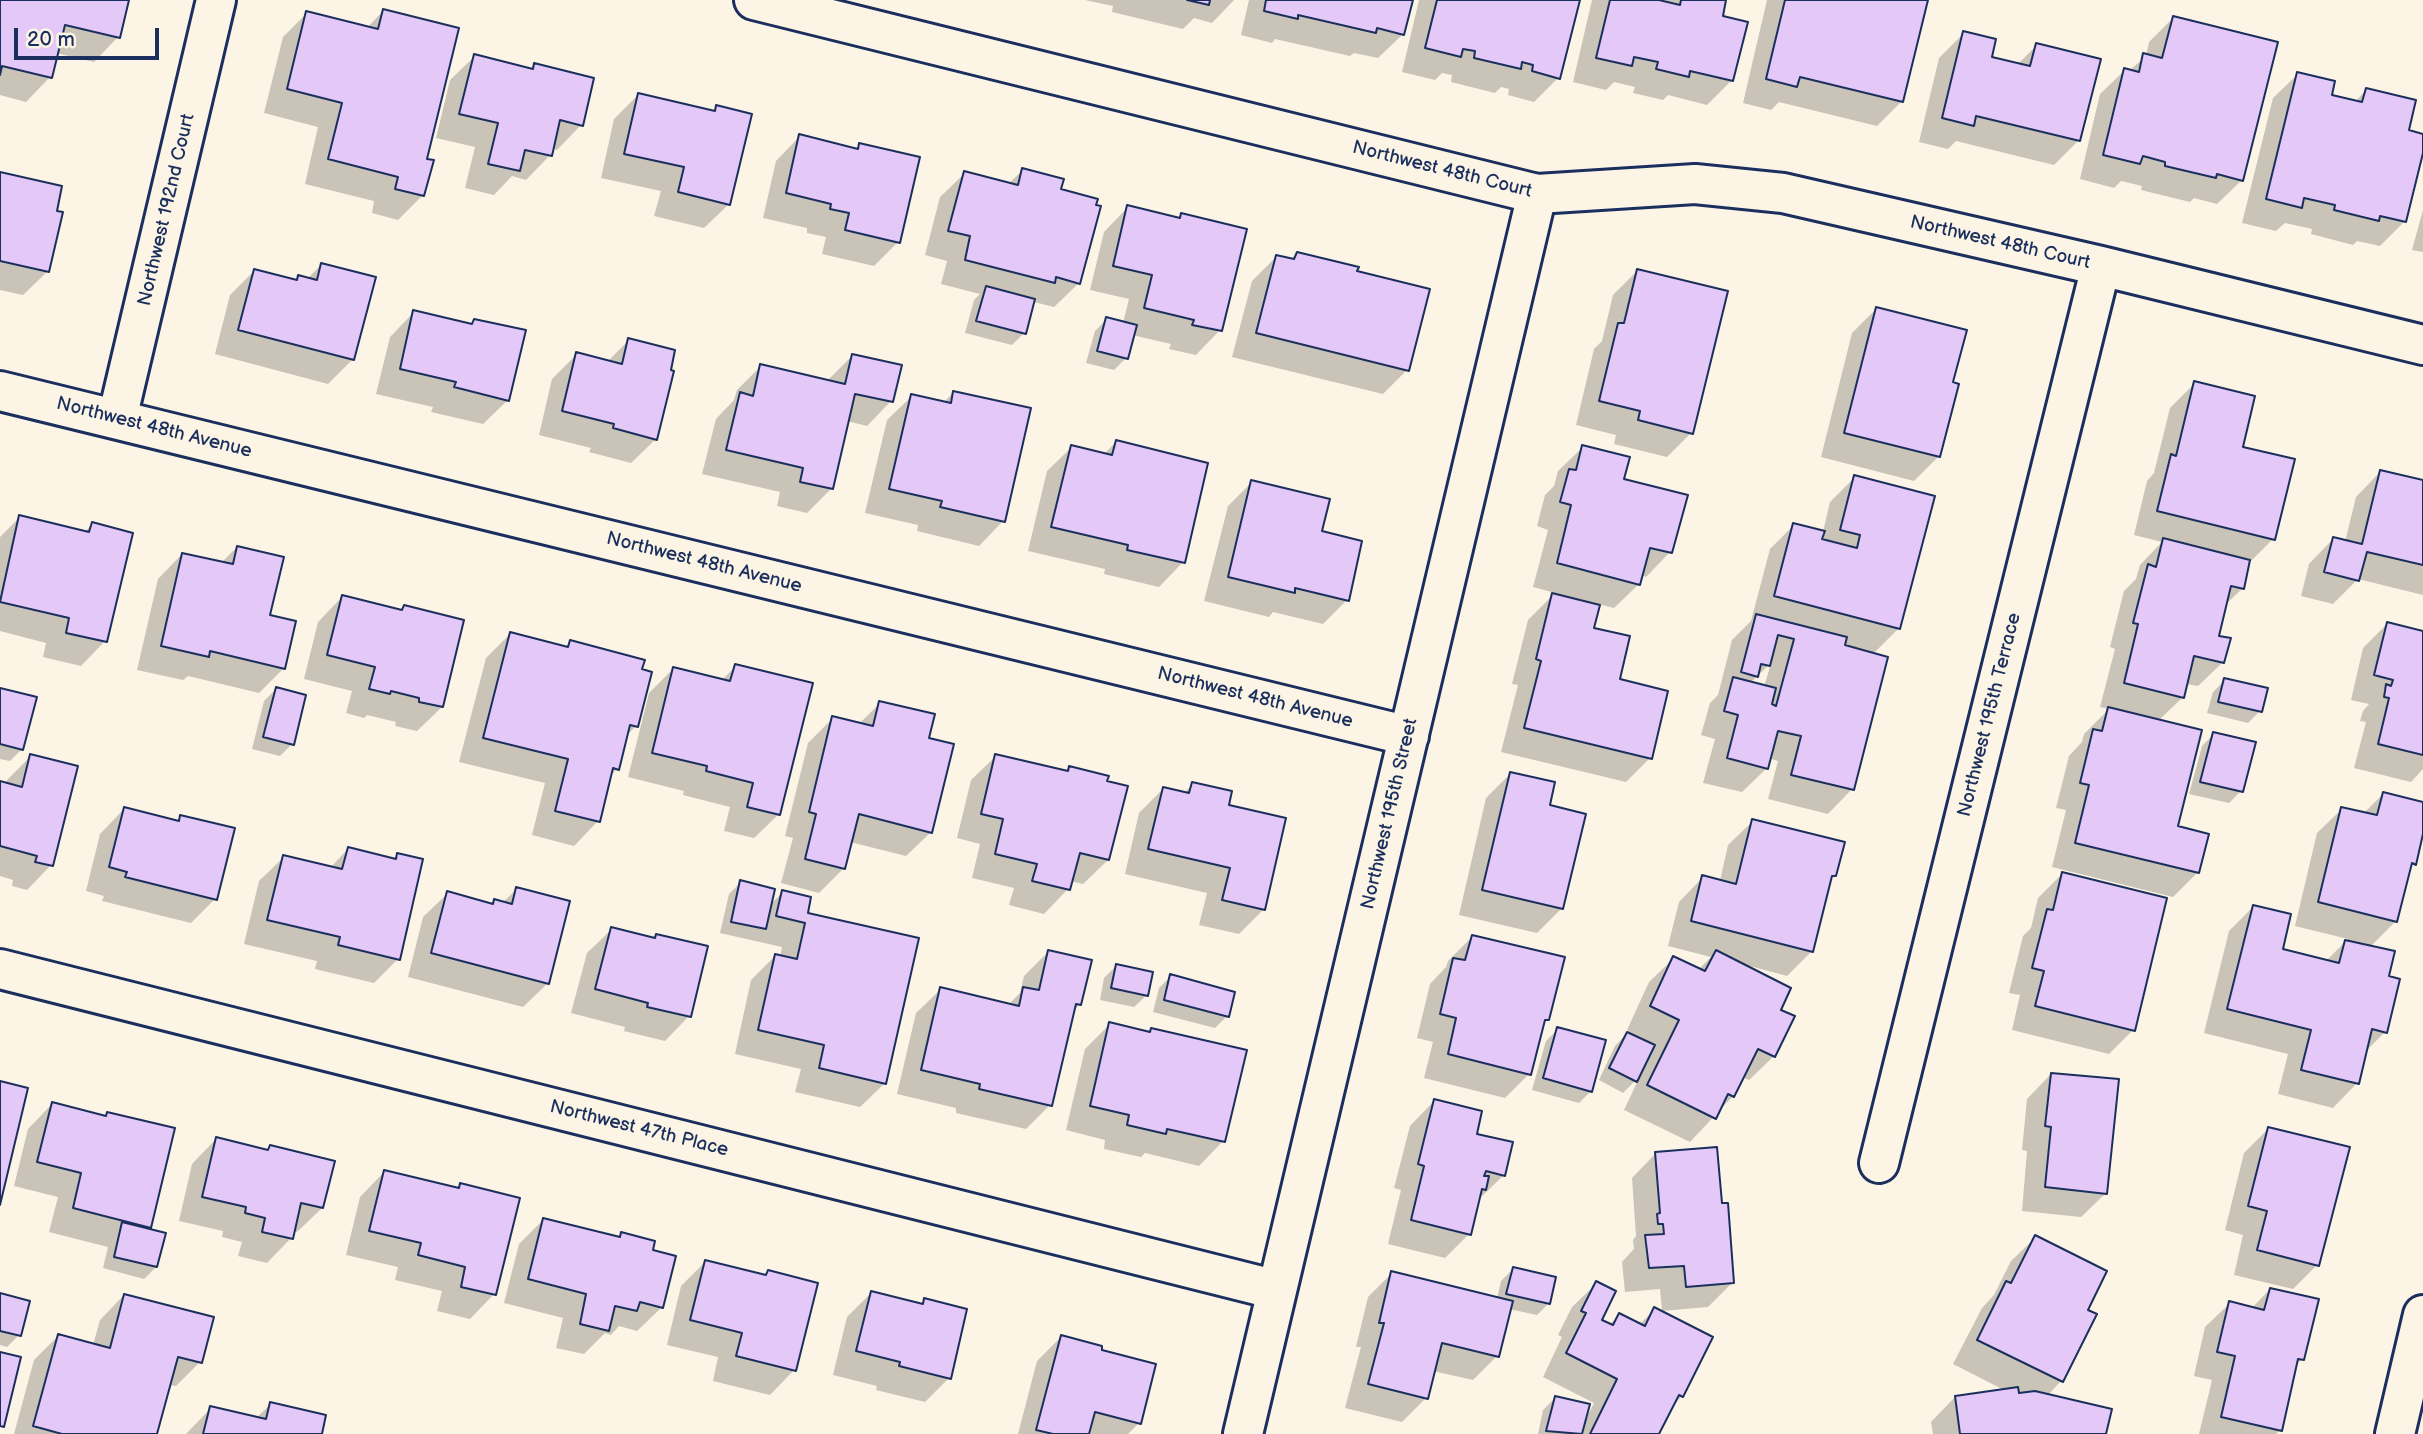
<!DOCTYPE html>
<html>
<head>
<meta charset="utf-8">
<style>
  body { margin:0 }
  #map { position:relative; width:2423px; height:1434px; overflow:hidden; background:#fcf5e5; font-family:"Balsamiq Sans",sans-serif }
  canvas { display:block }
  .scale { position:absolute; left:14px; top:28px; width:145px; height:32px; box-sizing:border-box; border:4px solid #1b2f5e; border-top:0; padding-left:9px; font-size:21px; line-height:24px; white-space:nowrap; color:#1b2f5e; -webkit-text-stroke:5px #fcf5e5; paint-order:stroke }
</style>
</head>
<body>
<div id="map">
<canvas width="2423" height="1434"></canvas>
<div class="scale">20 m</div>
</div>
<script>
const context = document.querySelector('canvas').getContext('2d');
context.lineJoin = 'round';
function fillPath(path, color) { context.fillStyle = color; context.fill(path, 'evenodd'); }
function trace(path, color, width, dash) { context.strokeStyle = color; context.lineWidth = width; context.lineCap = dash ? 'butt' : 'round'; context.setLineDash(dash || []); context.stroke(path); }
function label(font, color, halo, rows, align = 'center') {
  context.font = font + ' "Balsamiq Sans",sans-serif'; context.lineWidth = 5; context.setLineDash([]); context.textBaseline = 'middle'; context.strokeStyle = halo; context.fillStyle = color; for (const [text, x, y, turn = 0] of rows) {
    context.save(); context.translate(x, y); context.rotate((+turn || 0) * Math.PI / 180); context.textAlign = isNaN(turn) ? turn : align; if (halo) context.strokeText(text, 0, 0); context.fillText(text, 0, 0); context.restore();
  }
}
const shadow = new Path2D(`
  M0,0H127L118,37L94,62L56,53L50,77L26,102L0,95Z
  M1085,0H1234L1212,23L1194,18L1183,29L1112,12L1113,6Z
  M1249,0H1411L1403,34L1378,58L1354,53L1350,56L1275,39L1272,43L1241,35Z
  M1419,0H1578L1558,78L1534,102L1508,95L1509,89L1501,87L1495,93L1451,82L1452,75L1442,73L1435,80L1402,72Z
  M1592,0H1652L1662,3L1663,0H1724L1721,17L1732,80L1707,105L1668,95L1663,100L1633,93L1635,87L1614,82L1606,90L1573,82Z
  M1767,0H1927L1902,101L1877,126L1779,102L1771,110L1743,103Z
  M383,11L425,161L423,195L398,220L372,213L374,201L305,184L318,127L264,113L283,37L307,13L367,28Z
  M2173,18L2242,180L2217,204L2194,198L2190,202L2141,190L2142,186L2121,181L2114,188L2080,179L2100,94L2125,70L2129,71L2146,56L2149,42Z
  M1964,33L1990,58L2017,65L2037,45L2079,140L2054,165L1956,141L1948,149L1919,142L1939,58Z
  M475,56L530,69L535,65L581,125L557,150L552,148L550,155L526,180L512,176L494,195L465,188L475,147L436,138L450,80Z
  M2298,74L2330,96L2355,102L2366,90L2407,132L2423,136V145L2405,221L2380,246L2357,241L2353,245L2311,234L2312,229L2285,223L2276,231L2242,223L2273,98Z
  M639,94L712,112L717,107L729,204L704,228L654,216L661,191L601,178L614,119Z
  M800,136L855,150L860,145L898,242L874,266L822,254L826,237L807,233V228L763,218L776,161Z
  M1023,170L1059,190L1079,283L1054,307L1034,302L1024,333L1012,345L965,333L974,300L980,294L941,284L947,261L925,255L940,197L965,173L1008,184Z
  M0,174L48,271L23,295L0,290Z
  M1128,207L1178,220L1182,215L1220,330L1196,355L1169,349L1171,344L1132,335L1126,358L1114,370L1086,363L1095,331L1107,319L1123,323L1129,299L1090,290L1104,232Z
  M2423,210V252L2412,250Z
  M1297,254L1355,273L1407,370L1383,394L1232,357L1252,281L1276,257L1291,260Z
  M321,265L353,359L328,384L215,354L230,295L254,271L294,281L299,277L307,279Z
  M1637,271L1691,433L1667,457L1614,444L1616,435L1576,425L1594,349L1602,341L1613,295Z
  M1876,309L1951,383L1938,457L1914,481L1821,457L1852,333Z
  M414,312L470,325L475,320L508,400L483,424L431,412L433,407L376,394L390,337Z
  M629,340L656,439L631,463L589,452L591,448L539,435L552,379L577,354L607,362Z
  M852,356L891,401L867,426L847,421L832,488L807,513L777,506L780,492L702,474L716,419L734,400L737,390L761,366L828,380Z
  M2195,383L2240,448L2273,539L2249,563L2242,589L2224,606L2217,637L2223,662L2198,686L2186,684L2183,697L2158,721L2176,828L2198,872L2173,897L2052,867L2066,810L2056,808L2069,756L2082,742L2084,734L2109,709L2100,707L2115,649L2110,647L2124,591L2136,579L2140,565L2162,542L2134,535L2147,481L2154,473L2170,408Z
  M954,392L1003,521L979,546L917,531L918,525L865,513L887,420L912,396L943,403Z
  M1116,442L1183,562L1159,587L1104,574L1105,569L1028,551L1047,471L1072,447L1103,455Z
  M1583,447L1621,480L1670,552L1646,577L1641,575L1639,584L1614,608L1598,604L1592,629L1618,680L1650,758L1626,782L1501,752L1518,685L1512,684L1528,620L1555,593L1533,587L1548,530L1537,526L1545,495L1554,486L1558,471Z
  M2380,472L2423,482V595L2358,579L2333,604L2301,596L2309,564L2333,539L2345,542L2356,497Z
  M1855,477L1899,628L1872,655L1852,789L1828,814L1768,799L1778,761L1769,758L1767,768L1742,792L1703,783L1715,739L1701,735L1710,703L1718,695L1732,640L1751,621L1770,549L1794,525L1823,532L1830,502ZM1771,663L1764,687L1750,683Z
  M1252,482L1320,533L1347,600L1323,624L1273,612L1269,617L1204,601L1228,506Z
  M20,517L84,533L92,524L105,641L81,666L43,657L46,643L0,631V537Z
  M237,547L268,617L284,668L259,693L188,676L183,680L137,670L158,579L182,554L221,563Z
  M342,597L400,611L404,607L442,707L417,731L395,726L396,722L367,715L364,718L346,713L352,691L304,679L318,622Z
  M2387,624L2423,633V769L2411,782L2354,768L2366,722L2360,721L2363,711L2369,704L2351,700L2363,648Z
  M510,634L565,648L571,642L636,726L625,737L617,769L609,777L598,821L574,846L532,835L545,783L459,762L486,658Z
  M736,666L779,814L754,838L724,831L730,807L683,795L684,791L628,777L649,693L673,669L721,681Z
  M2225,680L2260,711L2248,723L2207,713L2213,692Z
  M276,689L292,744L280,756L252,749L264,701Z
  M0,690L22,749L10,761L0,759Z
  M880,703L927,739L931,832L906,856L850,842L844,868L819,893L781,883L793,838L785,836L808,743L833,718L859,724Z
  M2214,734L2241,791L2229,803L2189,794L2202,746Z
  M31,756L51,865L27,890L12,886L13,880L0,876V783L5,784L7,780Z
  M996,756L1066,772L1070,768L1108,860L1083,884L1070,881L1068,889L1044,914L1009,905L1014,888L972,878L980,844L957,838L971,780Z
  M1511,773L1548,806L1562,908L1537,933L1459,915L1486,798Z
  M1193,784L1227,806L1263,910L1239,934L1199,925L1207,893L1125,874L1139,813L1163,789L1184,793Z
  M2383,794L2423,803V827L2414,864L2408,869L2396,921L2370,947L2387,978L2385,1032L2364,1053L2357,1083L2333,1108L2278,1094L2288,1054L2204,1033L2229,931L2253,907L2281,950L2326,961L2348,939L2295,926L2317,833L2342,809L2363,814Z
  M124,809L176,822L181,817L215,899L191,923L102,901L104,896L86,891L100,834Z
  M1753,821L1834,875L1829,881L1812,951L1787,976L1746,965L1779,1011L1774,1056L1749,1080L1742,1077L1733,1096L1690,1142L1624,1110L1640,1076L1623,1093L1599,1080L1615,1046L1629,1031L1627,1030L1649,982L1674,958L1698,970L1711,957L1668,946L1679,902L1703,877L1720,881L1728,845Z
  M348,849L393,860L398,855V959L374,983L315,969L317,961L244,944L259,881L284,857L330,868Z
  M2062,874L2133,1030L2109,1054L2012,1030L2020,995L2009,993L2023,936L2031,928L2038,898Z
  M741,882L770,905L783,892L806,914L885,1083L860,1107L795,1092L801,1069L735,1054L751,980L775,956L780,957L782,947L720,933L729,894Z
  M517,889L548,983L523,1007L408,977L423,917L448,893L491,905L495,901L502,903Z
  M612,929L653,939L657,935L689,1016L665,1041L624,1031L625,1027L571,1013L587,953Z
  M1472,937L1548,1019L1542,1025L1529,1074L1505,1098L1424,1078L1433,1042L1417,1038L1430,984L1446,967L1448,961Z
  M1048,952L1080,1004L1072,1012L1050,1105L1026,1129L956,1113V1108L897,1094L916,1013L941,989L1008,1005L1020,993L1024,976Z
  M1116,966L1147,995L1134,1007L1100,1000L1104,978Z
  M1171,976L1227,1016L1215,1028L1153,1012L1159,988Z
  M1110,1024L1148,1033L1151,1030L1223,1141L1199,1166L1145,1153L1141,1157L1104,1149L1105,1140L1066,1130L1085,1049Z
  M1558,1029L1591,1091L1579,1103L1532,1090L1546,1041Z
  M2051,1074L2106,1193L2081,1217L2022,1211L2027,1151L2022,1150L2027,1099Z
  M1434,1101L1475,1135L1504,1175L1479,1199L1469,1234L1445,1258L1388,1244L1401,1190L1394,1188L1410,1126Z
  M52,1104L104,1117L108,1113L150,1227L146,1230L156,1267L144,1279L103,1268L108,1247L49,1232L58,1197L14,1186L28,1129Z
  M2269,1128L2317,1265L2293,1289L2234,1275L2243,1235L2225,1230L2244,1153Z
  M216,1139L266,1151L270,1147L322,1208L297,1232L293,1231L291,1238L267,1263L238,1256L242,1242L222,1237L223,1231L179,1221L192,1164Z
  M1656,1153L1721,1204L1733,1282L1708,1307L1662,1311L1660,1289L1625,1292L1622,1262L1634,1249L1633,1240L1636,1236L1632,1178Z
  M384,1172L456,1189L461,1185L494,1294L470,1319L437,1311L442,1291L395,1280L398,1267L346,1255L360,1197Z
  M543,1220L617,1238L621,1234L651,1251L662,1307L637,1331L619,1326L611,1335L605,1333L584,1354L556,1348L563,1318L504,1303L519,1244Z
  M2036,1237L2086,1311L2094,1315L2061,1381L2047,1396L2105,1434H1933L1931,1422L1955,1397L2006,1391L1953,1364L1982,1308L1994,1295L2011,1261Z
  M705,1262L763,1276L768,1272L794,1370L770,1395L713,1381L718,1357L667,1345L681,1286Z
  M1513,1269L1549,1303L1537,1315L1509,1309L1497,1356L1473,1380L1433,1371L1426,1398L1402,1422L1345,1408L1361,1347H1356L1368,1297L1392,1273L1497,1299L1501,1281Z
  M1597,1283L1600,1320L1609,1325L1619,1315L1639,1325L1655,1309L1682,1396L1671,1407L1657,1434H1538L1543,1410L1555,1398L1585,1421L1594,1403L1543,1377L1562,1337L1558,1335L1572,1307Z
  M2270,1289L2302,1359L2295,1366L2280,1430L2276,1434H2199L2212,1380L2194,1376L2205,1327L2230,1303L2252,1308Z
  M871,1293L920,1305L925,1300L949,1378L925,1402L876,1390L877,1386L833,1375L847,1317Z
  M0,1295L19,1335L7,1347L0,1345Z
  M124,1295L200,1362L176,1386L169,1385L155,1434H14L34,1360L58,1336L93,1345L100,1320Z
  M1061,1337L1139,1423L1128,1434H1018L1037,1361Z
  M271,1404L320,1434H186L211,1408L256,1418Z`);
const building = new Path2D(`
  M0,0H129L120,38L65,25L52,78L2,66L0,75Z
  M1187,0H1210L1209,5Z
  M1266,0H1413L1404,35L1377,28L1376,33L1298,15V19L1264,11Z
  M1437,0H1580L1560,79L1532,71L1533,65L1522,62L1521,69L1474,58L1475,51L1463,49L1461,57L1425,48Z
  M1610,0H1659L1680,5L1681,0H1726L1723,16L1748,22L1733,81L1690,71L1689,77L1656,69L1658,62L1634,57L1632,66L1596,58Z
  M1785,0H1928L1903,102L1800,77L1797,87L1766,79Z
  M383,9L459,28L427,159L434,160L424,196L395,189L398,177L328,159L342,103L287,89L306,11L378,29Z
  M2173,16L2278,42L2243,181L2217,174L2216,178L2165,166V162L2143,156L2140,164L2103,155L2124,68L2139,72L2143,53L2162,58Z
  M1963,31L1996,39L1992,57L2030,66L2036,43L2101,59L2080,141L1976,116L1974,126L1942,118Z
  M474,54L533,69L534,63L594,78L583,126L560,120L552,156L525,150L520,171L488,164L498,123L459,114Z
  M2297,72L2335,81L2332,95L2362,102L2366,88L2416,100L2409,130L2423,134V153L2406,222L2380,216L2379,221L2334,210L2335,205L2304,198L2302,208L2266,199Z
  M638,93L715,111L716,105L752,114L730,205L678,192L684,167L624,154Z
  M799,134L858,149L859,143L920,157L900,243L845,230L849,213L830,209L831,204L786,193Z
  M1022,168L1064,179L1061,189L1098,199L1096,205L1101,206L1080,284L1056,277L1055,283L965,260L970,236L948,231L964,171L1018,185Z
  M0,172L62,186L57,211L63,212L49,272L0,261Z
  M1127,205L1180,218L1181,213L1247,229L1222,331L1192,325L1194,320L1144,308L1152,275L1113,266Z
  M1297,252L1359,267L1357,271L1430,289L1409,371L1256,333L1276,255L1294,259Z
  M321,263L376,277L354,360L238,330L254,269L297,280L298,275L317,280Z
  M1637,269L1728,291L1693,434L1638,420L1640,411L1599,401L1618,323H1624Z
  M986,286L1035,299L1026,334L976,321Z
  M1876,307L1967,330L1953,382L1959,384L1940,457L1844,433Z
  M413,310L472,324L474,319L526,330L509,401L454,387L456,382L400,369Z
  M1106,317L1137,325L1128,359L1097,351Z
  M628,338L675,350L671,370L674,371L657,440L613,428L614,424L562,411L576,352L622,364Z
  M852,354L902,365L893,402L855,394L833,489L800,482L803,468L726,450L740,392L753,396L760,364L845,384Z
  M2194,381L2255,396L2243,447L2295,459L2275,540L2157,511L2171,454L2176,456Z
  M953,391L1031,408L1005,522L940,507L942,501L889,489L911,394L951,403Z
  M1116,440L1208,463L1185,563L1127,550L1128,545L1051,527L1071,445L1112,455Z
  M1582,445L1630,457L1624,479L1688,495L1672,553L1650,548L1640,585L1557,563L1571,505L1560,502L1569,469L1576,470Z
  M2380,470L2423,480V565L2367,552L2359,581L2324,572L2333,537L2362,544Z
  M1854,475L1935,496L1900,629L1774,596L1793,523L1825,531L1822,539L1857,548L1860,535L1840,530Z
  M1251,480L1330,499L1322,531L1362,541L1349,601L1295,588V593L1228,577Z
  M19,515L89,532L92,522L133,533L107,642L66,633L69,618L0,602Z
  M2163,538L2250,560L2244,589L2231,586L2219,636L2231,638L2224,663L2194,656L2184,698L2124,683L2138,624L2133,623L2148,564L2156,567Z
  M237,546L284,557L270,615L296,621L285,669L210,651L209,657L161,646L182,553L233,564Z
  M1552,593L1600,605L1594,628L1630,636L1620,679L1668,691L1652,759L1524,728L1541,661L1536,659Z
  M342,595L402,610L404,605L464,620L443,707L419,702V698L391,691L390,694L369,689L375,667L327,655Z
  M1756,614L1847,637L1845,645L1888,657L1854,790L1791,775L1801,736L1778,731L1768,769L1727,758L1738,715L1724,711L1733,677L1776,688L1772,704L1776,706L1794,639L1778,635L1770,666L1761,664L1758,677L1741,672Z
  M2387,622L2423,631V755L2378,744L2389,698L2384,697L2385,691L2386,684L2391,686L2393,680L2374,675Z
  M510,632L568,647L570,640L645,660L642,669L652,672L638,727L630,725L619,770L613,768L600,822L555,811L568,759L483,738Z
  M735,664L813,683L780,815L747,807L753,783L706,771L707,766L652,753L673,667L730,681Z
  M2224,678L2268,688L2262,712L2218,702Z
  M276,687L306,695L294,745L263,737Z
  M0,688L37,697L23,750L0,744Z
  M879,701L935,714L929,738L954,744L932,833L859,814L845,869L805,859L816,814L809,812L832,716L873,726Z
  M2108,707L2202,730L2178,826L2209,834L2199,873L2075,843L2089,785L2080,783L2093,729L2102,731Z
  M2213,732L2256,742L2243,792L2200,782Z
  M30,754L78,766L53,866L35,862L37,856L0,846V781L22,787Z
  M995,754L1068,771L1069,766L1109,776L1107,781L1128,786L1109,860L1080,853L1070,890L1032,881L1037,864L995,854L1003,819L981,814Z
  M1510,772L1555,782L1550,805L1586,814L1563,909L1482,890Z
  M1192,782L1232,791L1229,805L1286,818L1265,910L1222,900L1230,868L1148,849L1163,787L1189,793Z
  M2383,792L2423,802V834L2416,865L2412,863L2397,922L2318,902L2341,807L2377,815Z
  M124,807L179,821L180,815L235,828L217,900L125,877L127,872L109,867Z
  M1752,819L1845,842L1836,876H1832L1813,952L1691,921L1702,875L1736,884Z
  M348,847L396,859L397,853L423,859L400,960L338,945L340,937L267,920L283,855L342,869Z
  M2062,872L2167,898L2135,1031L2035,1006L2044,971L2032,968L2047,909L2053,910Z
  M740,880L775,889L766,929L731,922Z
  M516,887L570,901L549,984L431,953L447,891L493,904L494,899L512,904Z
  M782,890L811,897L808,913L919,938L886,1084L819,1068L824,1045L758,1030L775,954L797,959L805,923L776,916Z
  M2253,905L2291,914L2283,949L2339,963L2345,940L2395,951L2389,976L2400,979L2387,1033L2372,1029L2359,1084L2301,1070L2311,1030L2227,1009Z
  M611,927L655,938L656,934L708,946L691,1017L647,1007L648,1003L595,989Z
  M1472,935L1565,957L1549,1020H1545L1531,1075L1448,1054L1456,1018L1440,1014L1453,958L1465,960Z
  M1048,950L1092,960L1081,1005L1076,1004L1052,1106L979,1089L980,1084L921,1070L940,987L1019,1006L1023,987L1039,990Z
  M1716,950L1791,988L1781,1010L1795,1016L1775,1057L1758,1049L1734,1097L1728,1094L1716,1119L1647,1085L1679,1020L1650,1006L1673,956L1705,971Z
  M1116,964L1153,972L1148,996L1111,988Z
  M1170,974L1235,992L1229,1017L1164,1000Z
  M1109,1022L1150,1032L1151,1028L1247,1050L1225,1142L1167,1129L1166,1134L1127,1125L1129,1115L1090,1106Z
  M1557,1027L1606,1040L1592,1092L1543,1078Z
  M1627,1032L1655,1045L1637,1082L1609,1068Z
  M2051,1073L2119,1079L2107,1194L2045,1187L2051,1127L2045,1126Z
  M0,1081L28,1088L0,1205Z
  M1434,1099L1482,1111L1477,1134L1513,1142L1505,1176L1486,1171L1484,1176H1489L1486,1190L1482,1189L1471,1235L1411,1220L1424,1166L1418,1164Z
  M52,1102L106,1116L107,1112L175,1128L151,1228L73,1208L81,1173L37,1162Z
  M2268,1127L2350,1147L2319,1266L2257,1250L2267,1211L2248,1206Z
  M216,1137L268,1150L270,1145L335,1161L323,1208L301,1203L293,1239L262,1232L265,1218L245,1213L246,1207L202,1197Z
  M1717,1147L1722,1203H1728L1734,1283L1686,1287L1684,1266L1649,1268L1645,1235L1664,1234L1663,1224H1658L1657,1214L1660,1213L1655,1152Z
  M384,1170L459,1188L460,1183L520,1198L496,1295L461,1287L465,1267L418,1255L421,1243L369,1231Z
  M543,1218L620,1237L621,1232L655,1241L653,1250L676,1256L663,1308L640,1302L637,1311L615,1306L609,1331L580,1324L586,1294L528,1279Z
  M122,1222L166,1233L157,1267L114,1257Z
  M2035,1235L2107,1271L2088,1310L2097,1314L2063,1382L1977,1340L2006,1281L2011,1283Z
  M705,1260L766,1275L768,1270L818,1283L796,1371L736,1356L742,1333L690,1320Z
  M1513,1267L1556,1277L1550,1304L1506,1294Z
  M1391,1271L1513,1301L1499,1357L1442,1343L1428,1399L1368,1384L1384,1323H1379Z
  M1596,1281L1616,1291L1602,1320L1613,1325L1619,1313L1645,1326L1654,1307L1713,1337L1683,1397L1679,1395L1659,1434H1590L1617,1379L1566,1353L1586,1313L1581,1311Z
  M2270,1288L2319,1299L2304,1360L2298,1359L2282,1431L2221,1417L2235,1356L2217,1352L2229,1301L2264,1310Z
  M871,1291L923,1304L924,1298L967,1309L951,1379L899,1366L900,1362L856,1351Z
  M0,1293L30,1301L21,1336L0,1331Z
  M124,1294L214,1317L202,1363L178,1357L157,1434H62L33,1426L58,1334L110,1348Z
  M1061,1335L1102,1346V1350L1156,1364L1141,1424L1095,1412L1089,1434H1053L1036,1430Z
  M0,1352L21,1357L4,1427L0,1426Z
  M2018,1387L2019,1393L2035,1391L2112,1409L2106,1434H1960L1955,1396Z
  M1555,1396L1590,1404L1582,1434L1546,1431Z
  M270,1402L326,1415L322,1434H203L210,1406L266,1419Z`);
const street = new Path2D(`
  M754,0L1537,194L1695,184L1783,193L2101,266L2423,345
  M0,391L1409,736
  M117,419L216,0
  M0,969L1277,1290
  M1879,1163L2101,266
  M1243,1434L1537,194
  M2395,1434L2423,1315`);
const streetNames = [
  ["Northwest 48th Court",1442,170,14],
  ["Northwest 192nd Court",167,210,-77],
  ["Northwest 48th Court",2000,243,13],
  ["Northwest 48th Avenue",154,428,14],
  ["Northwest 48th Avenue",704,563,14],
  ["Northwest 48th Avenue",1255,698,14],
  ["Northwest 195th Terrace",1990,715,-76],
  ["Northwest 195th Street",1390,814,-77],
  ["Northwest 47th Place",639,1129,14]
];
fillPath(shadow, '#0003');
fillPath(building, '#e4c8f7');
trace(building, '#1b2f5e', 2);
trace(street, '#1b2f5e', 44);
trace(street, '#fcf5e5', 38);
label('19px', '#1b2f5e', '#fcf5e5', streetNames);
</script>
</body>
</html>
